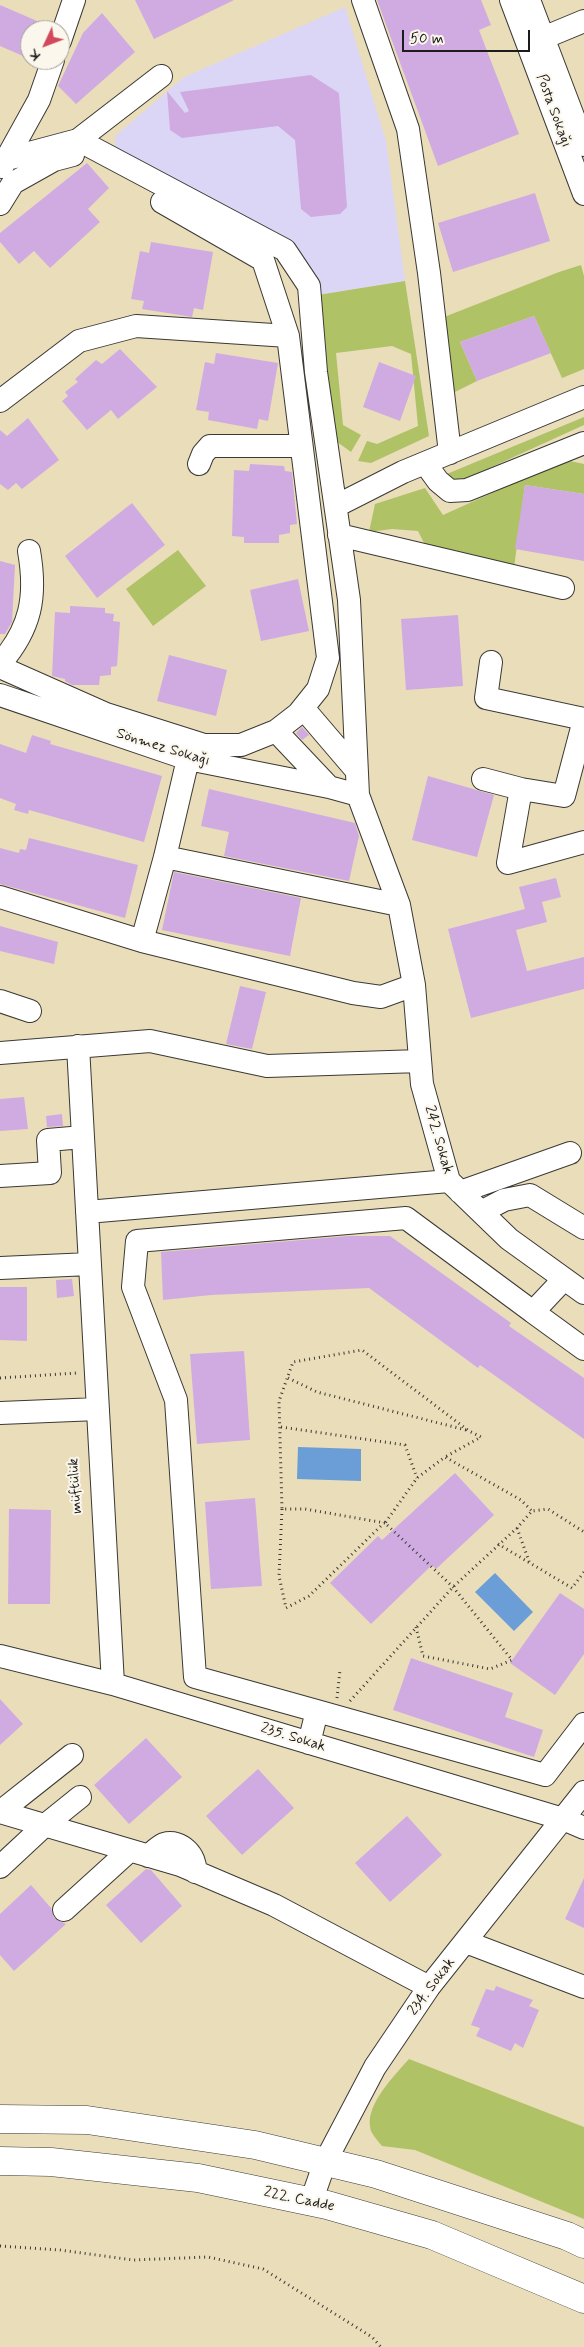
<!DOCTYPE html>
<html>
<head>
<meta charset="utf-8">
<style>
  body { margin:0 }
  #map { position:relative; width:584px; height:2347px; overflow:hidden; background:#eaddba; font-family:Mynerve,sans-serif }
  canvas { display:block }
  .north { position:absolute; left:20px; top:20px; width:50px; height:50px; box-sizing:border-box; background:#fbf7ec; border:1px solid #a29f99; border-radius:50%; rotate:227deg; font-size:14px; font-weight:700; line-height:20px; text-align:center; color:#1c1c1c }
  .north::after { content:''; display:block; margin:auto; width:18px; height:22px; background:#d1495b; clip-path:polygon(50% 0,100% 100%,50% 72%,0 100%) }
  .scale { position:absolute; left:402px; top:30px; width:128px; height:22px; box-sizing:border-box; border:2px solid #1c1c1c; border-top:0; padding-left:6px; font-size:15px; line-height:18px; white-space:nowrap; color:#1c1c1c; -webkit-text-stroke:4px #fbf7ec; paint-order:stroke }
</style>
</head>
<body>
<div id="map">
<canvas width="584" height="2347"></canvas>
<div class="north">K</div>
<div class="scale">50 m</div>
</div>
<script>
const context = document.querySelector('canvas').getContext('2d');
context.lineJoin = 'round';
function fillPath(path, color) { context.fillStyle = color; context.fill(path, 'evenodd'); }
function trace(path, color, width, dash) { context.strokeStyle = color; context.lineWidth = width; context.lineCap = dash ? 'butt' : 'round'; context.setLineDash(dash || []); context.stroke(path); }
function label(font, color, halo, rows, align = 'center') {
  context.font = font + ' Mynerve,sans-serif'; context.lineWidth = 4; context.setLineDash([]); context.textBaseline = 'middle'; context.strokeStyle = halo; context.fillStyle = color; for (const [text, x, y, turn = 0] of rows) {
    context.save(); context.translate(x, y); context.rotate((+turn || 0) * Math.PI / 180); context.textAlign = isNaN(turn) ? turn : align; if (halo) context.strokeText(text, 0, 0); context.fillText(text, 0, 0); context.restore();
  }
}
const built = new Path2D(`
  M345,7L386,141L405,281L318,295L299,249L115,152V136L184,77Z`);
const green = new Path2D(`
  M581,265L584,276V369L562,378L534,316L460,342L477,381L451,394L439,319L559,272Z
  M405,281L429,436L371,463L358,461L367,441L377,444L418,426L411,354L392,346L336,353L343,425L361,435L351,452L333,439L325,340L318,295Z
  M584,417V425L461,481L457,495L442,476Z
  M565,460L584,464V494L525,485L514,568L427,549L418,531L392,529L369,532L375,504L425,488L443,515Z
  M178,550L206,586L153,626L126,589Z
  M409,2059L584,2127V2219L415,2150L382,2146C378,2141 370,2133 370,2126C367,2103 394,2076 409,2059Z`);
const water = new Path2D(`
  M298,1447L361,1449V1481L297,1479Z
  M495,1573L533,1612L514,1631L475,1592Z`);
const building = new Path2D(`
  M135,0H234L154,39Z
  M377,0H481L491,25L479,30L519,134L438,166Z
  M0,5L51,27L50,30H30V59L0,46Z
  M102,13L135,52L76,104L58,86L83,33Z
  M311,75L339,93L347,207L340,214L311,217L301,209L295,140L278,126L182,138L170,130L167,91L185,113L189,111L180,92Z
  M87,163L109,188L88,209L100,222L50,268L34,251L19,264L0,242V233Z
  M535,193L550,241L453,272L438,223Z
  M151,242L213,252L203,310L194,308L192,317L142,309L144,301L131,299L140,251L149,253Z
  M534,316L551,353L477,381L460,342Z
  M120,349L157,387L118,419L111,410L87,430L62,401L68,396L65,392L78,382L75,379L96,360L102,364Z
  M216,353L278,363L268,421L259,419L257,429L208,420L209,412L196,410L205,362L214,364Z
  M379,362L416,376L400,421L363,407Z
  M28,418L59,460L22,489L16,483L8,490L0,484V430L7,436Z
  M250,464L284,466L285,471L292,472L297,524L290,525V533L279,535V543H244V537L232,536L234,470L249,471Z
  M525,485L584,494V561L515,549Z
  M132,503L165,545L97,598L65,556Z
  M0,561L15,565L12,622L5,634H0Z
  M298,579L309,631L261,641L250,590Z
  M70,606L105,608V613L114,614L113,621L120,622L117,666L111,667V675L100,676L99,685H72L65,681V679L52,676L55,612L70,613Z
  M458,615L463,686L406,690L401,619Z
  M169,655L227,670L216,716L157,701Z
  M302,727L309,735L302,740L296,733Z
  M32,735L51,741L50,744L162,776L144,842L29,810L28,814L14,810L16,804L0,798V744L26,753Z
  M428,776L494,795L477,857L412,840Z
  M209,789L355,823L359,836L349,881L224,856L229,832L201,826Z
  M29,838L138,865L125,918L0,884V848L19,853L20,849L26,850Z
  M174,872L301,898L290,956L162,930Z
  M556,878L561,897L542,902L547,922L516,930L527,971L584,957V989L471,1018L448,929L525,909L519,887Z
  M0,926L58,942L54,964L0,951Z
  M240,986L266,992L252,1049L226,1044Z
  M24,1097L28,1129L0,1131V1099Z
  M62,1114L63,1126L47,1127L46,1116Z
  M348,1236H390L511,1323L509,1326L584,1378V1439L480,1365L478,1368L369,1288L211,1295L163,1300L161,1252Z
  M72,1279L74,1296L57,1298L56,1280Z
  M0,1287H27V1341L0,1340Z
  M244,1351L250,1440L197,1444L190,1354Z
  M455,1473L494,1515L436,1569L432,1565L371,1624L330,1583L378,1536L382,1540Z
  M255,1498L262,1586L211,1589L205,1502Z
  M9,1509L51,1510L50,1604H8Z
  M560,1593L584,1609V1654L555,1695L510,1663Z
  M411,1658L513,1693L505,1717L543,1730L534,1757L393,1710Z
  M0,1699L23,1724L0,1745Z
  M146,1738L182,1777L129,1824L94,1785Z
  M258,1769L294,1808L242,1855L206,1816Z
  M407,1816L442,1855L390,1902L355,1863Z
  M146,1869L151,1870L182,1906L141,1943L106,1905Z
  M584,1878V1928L565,1919Z
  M31,1885L51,1908L54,1918L66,1924L14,1971L0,1955V1914Z
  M496,1986L533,2000L529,2006L539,2010L523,2048L515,2043L511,2051L476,2036L480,2028L471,2025L486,1989L494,1991Z`);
const path = new Path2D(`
  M0,1378L77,1373
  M288,1378L317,1392L466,1430
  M281,1427L405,1445L417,1478
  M282,1509L279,1576L286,1608L309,1596L384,1523
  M385,1523L305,1509H282L279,1401L293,1362L362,1350L469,1431L481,1437L445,1457
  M517,1528L530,1564
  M498,1544L572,1588L584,1572
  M416,1627L423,1656L490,1669L512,1660L453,1587L385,1523L417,1478L445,1457L521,1500L532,1511
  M337,1698L340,1670
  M350,1701L453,1587L517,1528L532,1511L548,1509L584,1532
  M0,2246L60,2250L133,2260L208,2257L263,2269L372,2337L381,2347`);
const minor = new Path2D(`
  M363,0L408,129L429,273L450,453
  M511,0L584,194
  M529,0L584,145
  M60,41L74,0
  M531,43L584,21
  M78,140L161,76
  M7,159L78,140L285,250L309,286L316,372L349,600L358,795L399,905L414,985L422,1084L449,1181L509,1239L584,1293
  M2,167L39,100L53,60
  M0,204L13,183L54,160L73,155
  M0,401L79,341L136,326L288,336
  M425,463L438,481L450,491L467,490L584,443
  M199,464L203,454L210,446H301
  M336,506L403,472L584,397
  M339,535L563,588
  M491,662L486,698L584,719
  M0,664C31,628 37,597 29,551
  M0,667L106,714L204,745H241L276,731L298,714L318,689L328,658L288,336L263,260L162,202
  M0,695L188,759L329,787L358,795
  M303,708L356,770
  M584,720L564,796L521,789L508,863L584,842
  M276,731L329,787
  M483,779L521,789
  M165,857L399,905
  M0,897L142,941L353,993L381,997L414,985
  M142,941L165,857L188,759
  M0,1001L30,1011
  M78,1046L113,1684
  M0,1053L150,1041L267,1066L420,1061
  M0,1176L50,1173L48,1140L83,1137
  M460,1192L570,1153
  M87,1212L449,1181
  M481,1212L504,1200L530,1195L584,1228
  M0,1268L90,1264
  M533,1312L584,1349
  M0,1413L98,1409
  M0,1656L113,1684L563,1819L584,1828
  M317,1711L545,1775L584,1724
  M309,1743L317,1711L195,1677L176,1400L133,1287L137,1241L406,1218L533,1312L564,1279
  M0,1812L180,1865L274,1905L429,1987
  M0,1812L72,1755
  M148,1856C153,1852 159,1846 164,1844C181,1839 197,1856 195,1872
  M0,1867L44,1826L80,1797
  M64,1910L129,1851
  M466,1942L584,1987
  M311,2202L325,2162L375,2067L429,1987L584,1792`);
const major = new Path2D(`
  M0,2119L87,2120L255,2145L376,2174L567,2236L584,2244
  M0,2161L51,2162L198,2178L327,2205L432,2235L584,2299`);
const streetNames = [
  ["Posta Sokağı",553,111,70],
  ["Sönmez Sokağı",163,748,17],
  ["242. Sokak",438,1140,74],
  ["müftülük",76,1486,-94],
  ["235. Sokak",293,1738,17],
  ["234. Sokak",432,1987,-53],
  ["222. Cadde",299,2200,12]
];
fillPath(built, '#dcd6f6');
fillPath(green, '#b0c266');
fillPath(water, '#6b9dd6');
fillPath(building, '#d0abe2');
trace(minor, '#3b3934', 24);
trace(major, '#3b3934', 29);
trace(path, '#3b3934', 3, [1, 4]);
trace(minor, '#fff', 22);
trace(major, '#fff', 28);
label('15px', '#1c1c1c', '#fbf7ec', streetNames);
</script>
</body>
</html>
